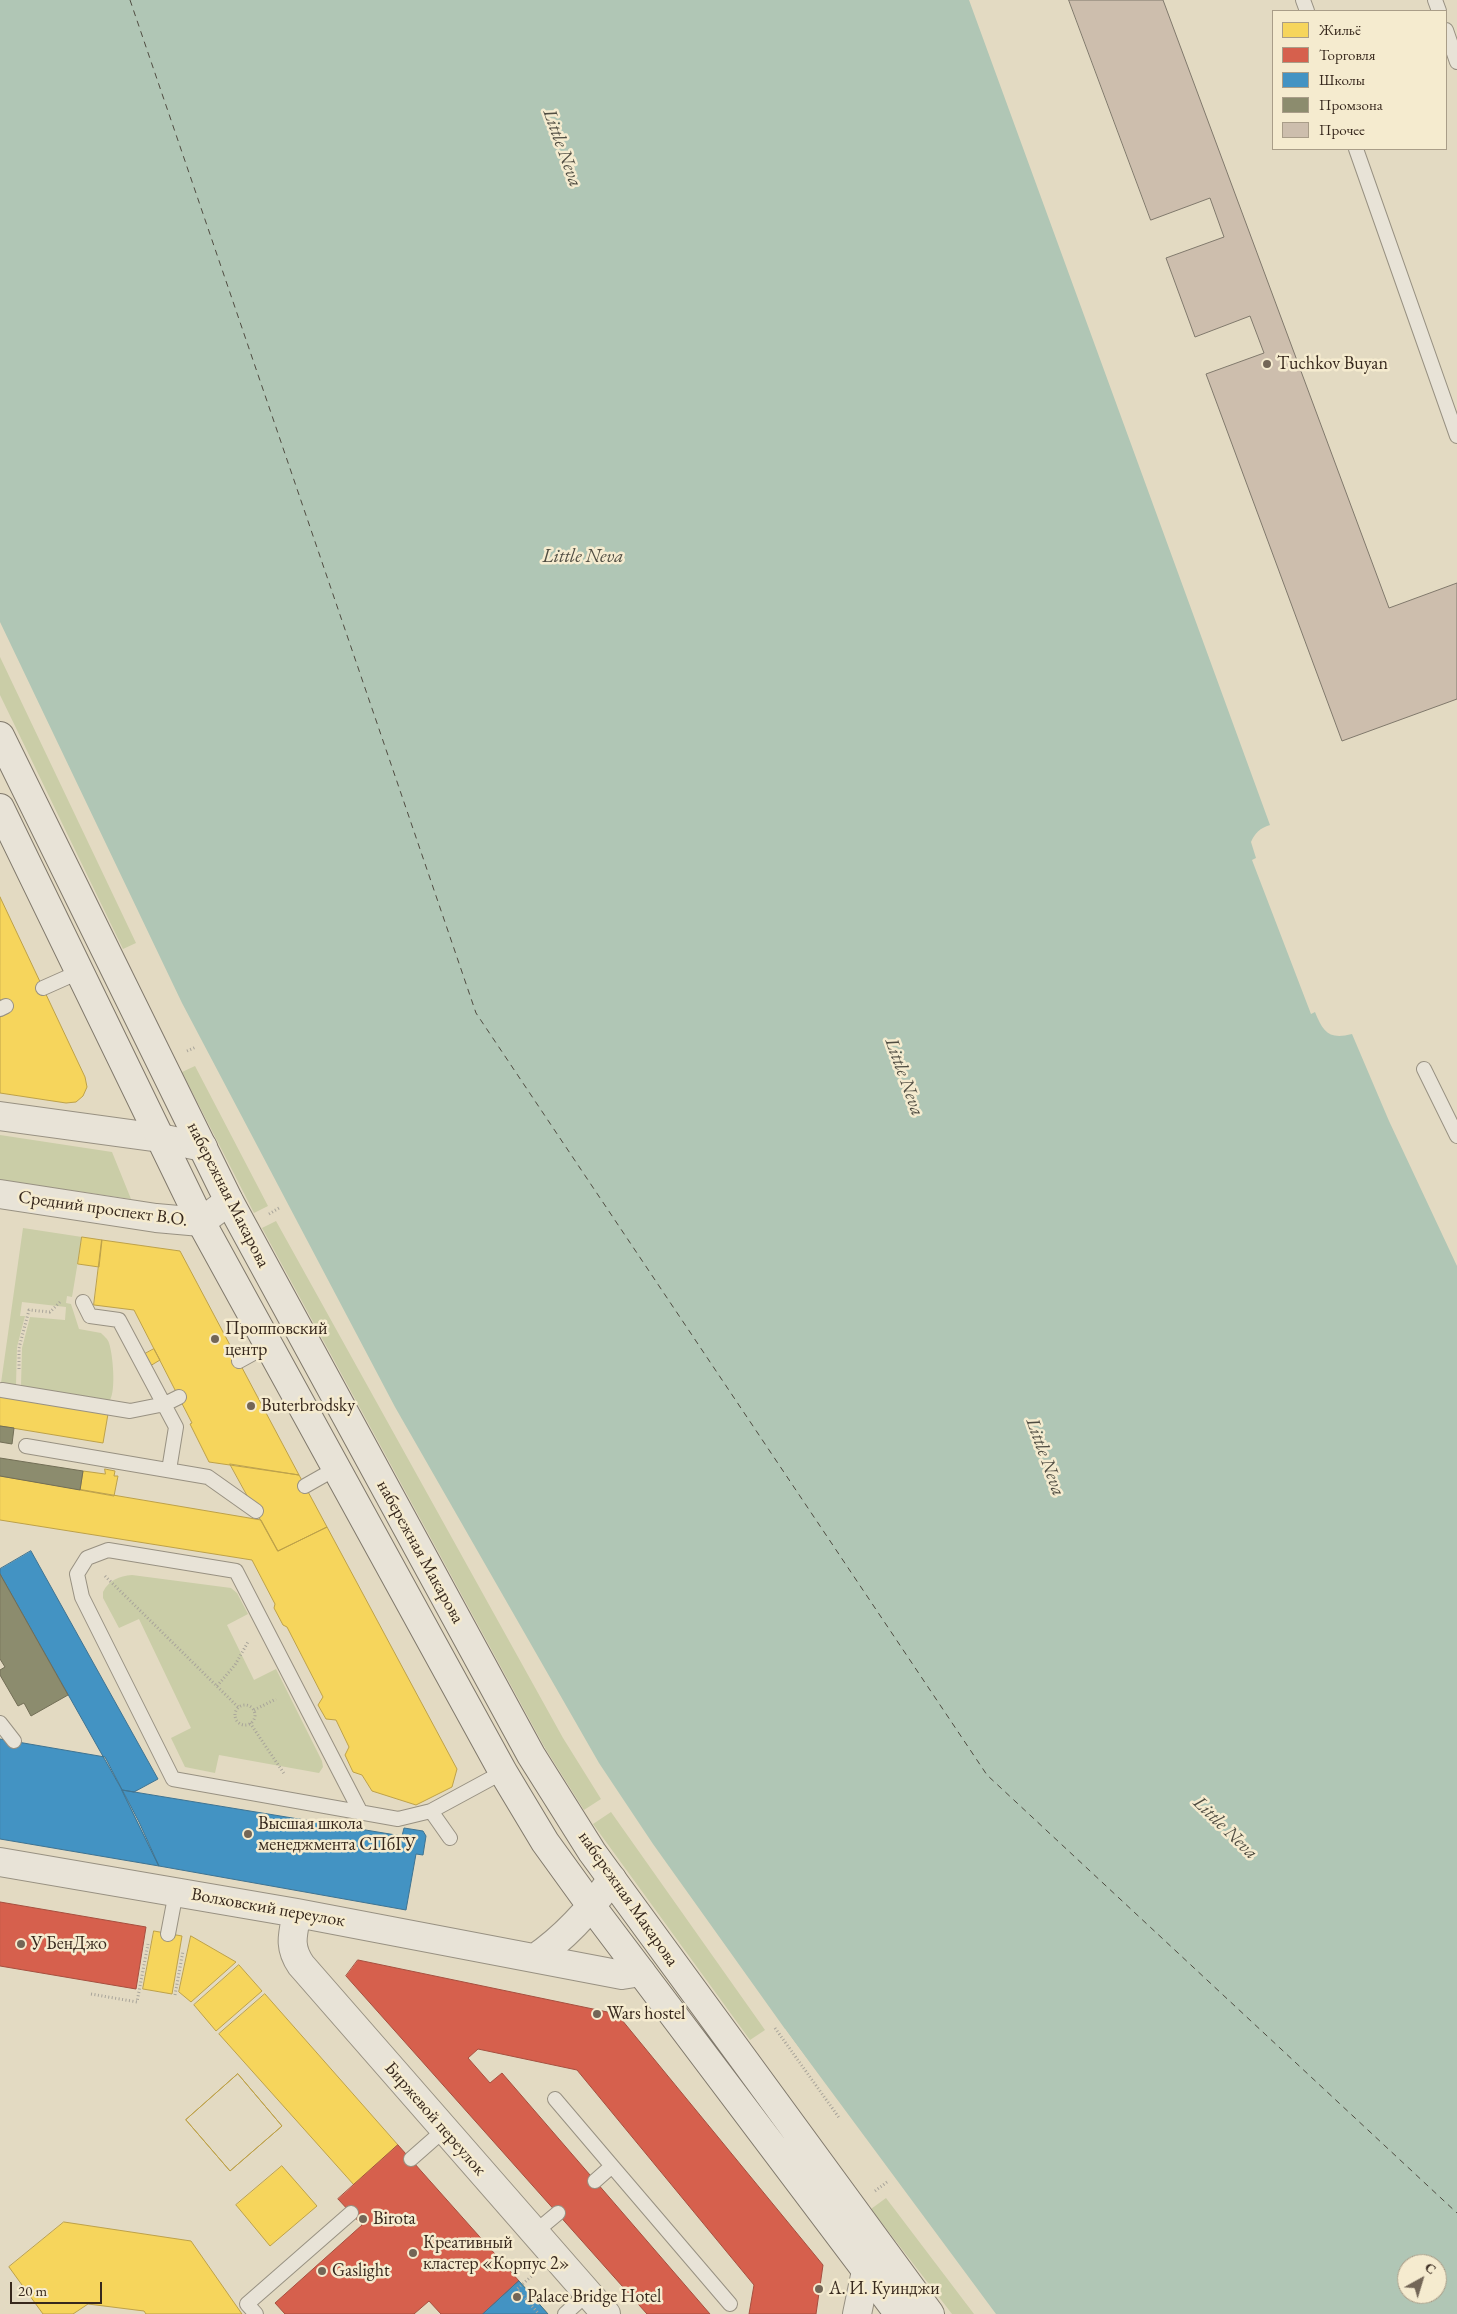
<!DOCTYPE html>
<html>
<head>
<meta charset="utf-8">
<style>
  body { margin:0 }
  #map { position:relative; width:1457px; height:2314px; overflow:hidden; background:#e3dac2; font-family:"EB Garamond",serif }
  canvas { display:block }
  .legend { position:absolute; left:1272px; top:10px; width:175px; height:140px; box-sizing:border-box; background:#f5ebcf; border:1px solid #a99d88; margin:0; padding:6px 9px; list-style:none; font-size:15px; color:#37281d }
  .legend li { display:flex; align-items:center; gap:10px; height:25px }
  .legend b { width:25px; border:1px solid #a99d88 }
  .north { position:absolute; left:1397px; top:2254px; width:50px; height:50px; box-sizing:border-box; background:#f5ebcf; border:1px solid #a99d88; border-radius:50%; rotate:39deg; font-size:14px; font-weight:700; line-height:20px; text-align:center; color:#37281d }
  .north::after { content:''; display:block; margin:auto; width:18px; height:22px; background:#736657; clip-path:polygon(50% 0,100% 100%,50% 72%,0 100%) }
  .scale { position:absolute; left:10px; top:2282px; width:92px; height:22px; box-sizing:border-box; border:2px solid #37281d; border-top:0; padding-left:6px; font-size:15px; line-height:18px; white-space:nowrap; color:#37281d; -webkit-text-stroke:4px #f5ebcf; paint-order:stroke }
</style>
</head>
<body>
<div id="map">
<canvas width="1457" height="2314"></canvas>
<ul class="legend">
<li><b style="height:14px;background:#f6d55c"></b>Жильё</li>
<li><b style="height:14px;background:#d6604d"></b>Торговля</li>
<li><b style="height:14px;background:#4393c3"></b>Школы</li>
<li><b style="height:14px;background:#8c8c6e"></b>Промзона</li>
<li><b style="height:14px;background:#cdbead"></b>Прочее</li>
</ul>
<div class="north">С</div>
<div class="scale">20 m</div>
</div>
<script>
const context = document.querySelector('canvas').getContext('2d');
context.lineJoin = 'round';
function fillPath(path, color) { context.fillStyle = color; context.fill(path, 'evenodd'); }
function trace(path, color, width, dash) { context.strokeStyle = color; context.lineWidth = width; context.lineCap = dash ? 'butt' : 'round'; context.setLineDash(dash || []); context.stroke(path); }
function label(font, color, halo, rows, align = 'center') {
  context.font = font + ' "EB Garamond",serif'; context.lineWidth = 5; context.setLineDash([]); context.textBaseline = 'middle'; context.strokeStyle = halo; context.fillStyle = color; for (const [text, x, y, turn = 0] of rows) {
    context.save(); context.translate(x, y); context.rotate((+turn || 0) * Math.PI / 180); context.textAlign = isNaN(turn) ? turn : align; if (halo) context.strokeText(text, 0, 0); context.fillText(text, 0, 0); context.restore();
  }
}
const green = new Path2D(`
  M0,657L136,943L123,949L0,695Z
  M195,1066L268,1206L254,1213L182,1072Z
  M0,1135L112,1152L131,1199L0,1180Z
  M276,1221L563,1738L601,1799L584,1810L545,1748L262,1228Z
  M23,1228L82,1237L72,1297L67,1296L66,1303L71,1304L79,1329L101,1333C104,1336 108,1339 109,1343C113,1355 116,1390 110,1400L21,1386L22,1348L30,1317L65,1320L66,1307L22,1302L20,1316H25L17,1347L16,1385L1,1383Z
  M132,1575L231,1588L237,1593L248,1614L227,1625L254,1680L276,1669L322,1761L323,1767L319,1773L219,1755L215,1773L185,1767L171,1738L191,1728L139,1619L119,1628L103,1598V1592C109,1580 119,1576 132,1575Z
  M611,1812L765,2030L750,2040L593,1824Z
  M886,2198L974,2314H952L871,2209Z`);
const water = new Path2D(`
  M0,0H969L1270,825C1260,828 1255,833 1251,842L1256,858L1252,860L1311,1014L1315,1012C1323,1032 1329,1040 1352,1034L1389,1121L1457,1266V2314H996L785,2029L653,1844L599,1763L395,1407L182,1003L0,622ZM1407,2264H1437V2294H1407Z`);
const pier = new Path2D(`
  M785,2029L842,2108L840,2109L783,2031Z`);
const homes = new Path2D(`
  M0,897L85,1077L87,1087L83,1096L76,1102L66,1103L0,1093V1017L9,1013L0,999Z
  M82,1237L102,1240L99,1267L78,1264Z
  M102,1240L180,1251L299,1475L209,1462L190,1424L192,1423L134,1310L94,1305Z
  M154,1349L160,1360L150,1366L143,1355Z
  M0,1396L108,1414L103,1443L0,1426Z
  M230,1464L299,1475L327,1527L278,1551Z
  M105,1469L115,1471L114,1476H118L114,1496L80,1490L83,1471L105,1474Z
  M0,1476L261,1520L278,1551L327,1527L457,1769L452,1787L416,1805L372,1791L362,1775L353,1772L345,1755L349,1747L336,1720L326,1719L318,1705L323,1697L287,1627L283,1625L274,1608L275,1604L252,1560L0,1520Z
  M154,1931L182,1936L172,1994L143,1989Z
  M191,1936L236,1962L191,2002L179,1992Z
  M239,1965L262,1991L216,2031L194,2005Z
  M265,1994L398,2145L354,2185L219,2034Z
  M238,2074L282,2126L230,2171L186,2120Z
  M238,2074L282,2126L230,2171L186,2120Z
  M282,2166L317,2206L270,2246L236,2205Z
  M64,2222L191,2241L242,2314H146L144,2311L88,2304L73,2314H43L9,2267Z
  M519,2281L548,2314H483Z`);
const shops = new Path2D(`
  M0,1902L146,1927L136,1989L0,1966Z
  M358,1960L617,2014L823,2265L816,2314H749L754,2285L577,2070L478,2049L468,2058L490,2083L502,2073L710,2314H647L346,1976Z
  M398,2145L519,2281L483,2314H441L429,2301L414,2314H285L275,2303L362,2225L338,2199Z`);
const schools = new Path2D(`
  M31,1551L158,1779L134,1792L122,1790L0,1574V1569Z
  M0,1739L105,1757L139,1822L159,1866L0,1839Z
  M122,1790L402,1836L404,1828L423,1831L426,1836L423,1855L416,1854L406,1910L159,1866Z
  M519,2281L548,2314H483Z`);
const industry = new Path2D(`
  M0,1426L14,1428L12,1444L0,1442Z
  M0,1458L83,1471L80,1490L0,1476Z
  M0,1574L68,1695L31,1716L24,1703L18,1706L0,1675V1670L5,1667L0,1659Z`);
const ferry = new Path2D(`
  M130,0L476,1013L987,1775L1457,2213`);
const building = new Path2D(`
  M1069,0H1163L1389,608L1457,583V699L1342,741L1206,374L1264,353L1250,316L1195,337L1166,258L1224,237L1210,198L1151,220Z`);
const path = new Path2D(`
  M187,1051L196,1047
  M269,1214L279,1208
  M19,1369V1348L29,1310L50,1312L60,1302
  M105,1576L238,1707
  M217,1686L235,1665L248,1642
  M235 1715a10 10 0 1 1 20 0a10 10 0 1 1-20 0Z
  M254,1710L276,1699
  M250,1723L285,1775
  M91,1994L137,2002L148,1944
  M175,1995L183,1951
  M775,2028L840,2119
  M875,2191L887,2182
  M534,2274L517,2289L539,2314`);
const service = new Path2D(`
  M1303,0L1307,11
  M1435,0L1439,11
  M1446,30L1457,62
  M1356,149L1457,436
  M43,988L79,972
  M0,1009L6,1006
  M1424,1069L1457,1136
  M83,1302L90,1316L119,1320L176,1427L169,1470
  M239,1361L268,1345
  M2,1390L130,1411L165,1404L179,1397
  M26,1446L208,1477L256,1511
  M305,1486L335,1469
  M0,1723L14,1741
  M431,1811L450,1838
  M361,1813L236,1571L108,1550L87,1558L77,1574L82,1597L173,1779L398,1819L431,1811L503,1772
  M168,1934L176,1892
  M555,2099L612,2166
  M411,2159L444,2130
  M595,2181L612,2166L730,2304
  M534,2233L558,2213
  M256,2314L247,2304L351,2213
  M565,2314L588,2293`);
const minor = new Path2D(`
  M0,1862L297,1913L622,1975L641,1972
  M297,1913C293,1934 288,1946 301,1965L606,2314
  M535,1958C567,1936 590,1910 612,1879
  M857,2314L866,2271L880,2259`);
const tertiary = new Path2D(`
  M0,1116L160,1138L203,1147
  M0,1194L156,1218L201,1222L229,1201`);
const secondary = new Path2D(`
  M0,736L229,1201L531,1755L592,1852L930,2314
  M0,808L201,1222L503,1772L545,1842L592,1907L899,2314`);
const markers = [
  [1267,364,5,"#736657"],
  [215,1339,5,"#736657"],
  [251,1406,5,"#736657"],
  [248,1834,5,"#736657"],
  [21,1944,5,"#736657"],
  [597,2014,5,"#736657"],
  [363,2219,5,"#736657"],
  [413,2253,5,"#736657"],
  [322,2271,5,"#736657"],
  [819,2289,5,"#736657"],
  [517,2297,5,"#736657"]
];
const poiNames = [
  ["Tuchkov Buyan",1277,364],
  ["Пропповский",225,1329],
  ["центр",225,1350],
  ["Buterbrodsky",261,1406],
  ["Высшая школа",258,1824],
  ["менеджмента СПбГУ",258,1845],
  ["У БенДжо",31,1944],
  ["Wars hostel",607,2014],
  ["Birota",373,2219],
  ["Креативный",423,2243],
  ["кластер «Корпус 2»",423,2264],
  ["Gaslight",332,2271],
  ["А. И. Куинджи",829,2289],
  ["Palace Bridge Hotel",527,2297]
];
const streetNames = [
  ["набережная Макарова",228,1195,63],
  ["Средний проспект В.О.",103,1209,8],
  ["набережная Макарова",420,1552,61],
  ["набережная Макарова",628,1899,55],
  ["Волховский переулок",268,1908,10],
  ["Биржевой переулок",435,2119,49]
];
const waterNames = [
  ["Little Neva",562,148,70],
  ["Little Neva",583,557],
  ["Little Neva",904,1077,70],
  ["Little Neva",1045,1457,70],
  ["Little Neva",1225,1828,44]
];
fillPath(green, '#cacda7');
fillPath(water, '#b0c6b5');
fillPath(pier, '#e3dac2');
fillPath(homes, '#f6d55c');
trace(homes, '#bda149', 1);
fillPath(shops, '#d6604d');
trace(shops, '#a64f3f', 1);
fillPath(schools, '#4393c3');
trace(schools, '#3f7391', 1);
fillPath(industry, '#8c8c6e');
trace(industry, '#726e56', 1);
trace(ferry, '#504d42', 1, [6, 5]);
fillPath(building, '#cdbead');
trace(building, '#80796c', 1);
trace(service, '#989182', 16);
trace(minor, '#989182', 30);
trace(tertiary, '#989182', 30);
trace(secondary, '#80796c', 30);
trace(path, '#a8a49a', 3, [1, 2.5]);
trace(service, '#e8e3d7', 14);
trace(minor, '#e8e3d7', 28);
trace(tertiary, '#e8e3d7', 28);
trace(secondary, '#e8e3d7', 28);
for (const [x, y, r, color] of markers) { const dot = new Path2D(); dot.arc(x, y, r, 0, 2 * Math.PI); context.fillStyle = color; context.fill(dot); trace(dot, '#f5ebcf', 2); }
label('18px', '#37281d', '#f5ebcf', poiNames, 'left');
label('18px', '#37281d', '#f5ebcf', streetNames);
label('italic 19px', '#504d42', '#f5ebcf', waterNames);
</script>
</body>
</html>
